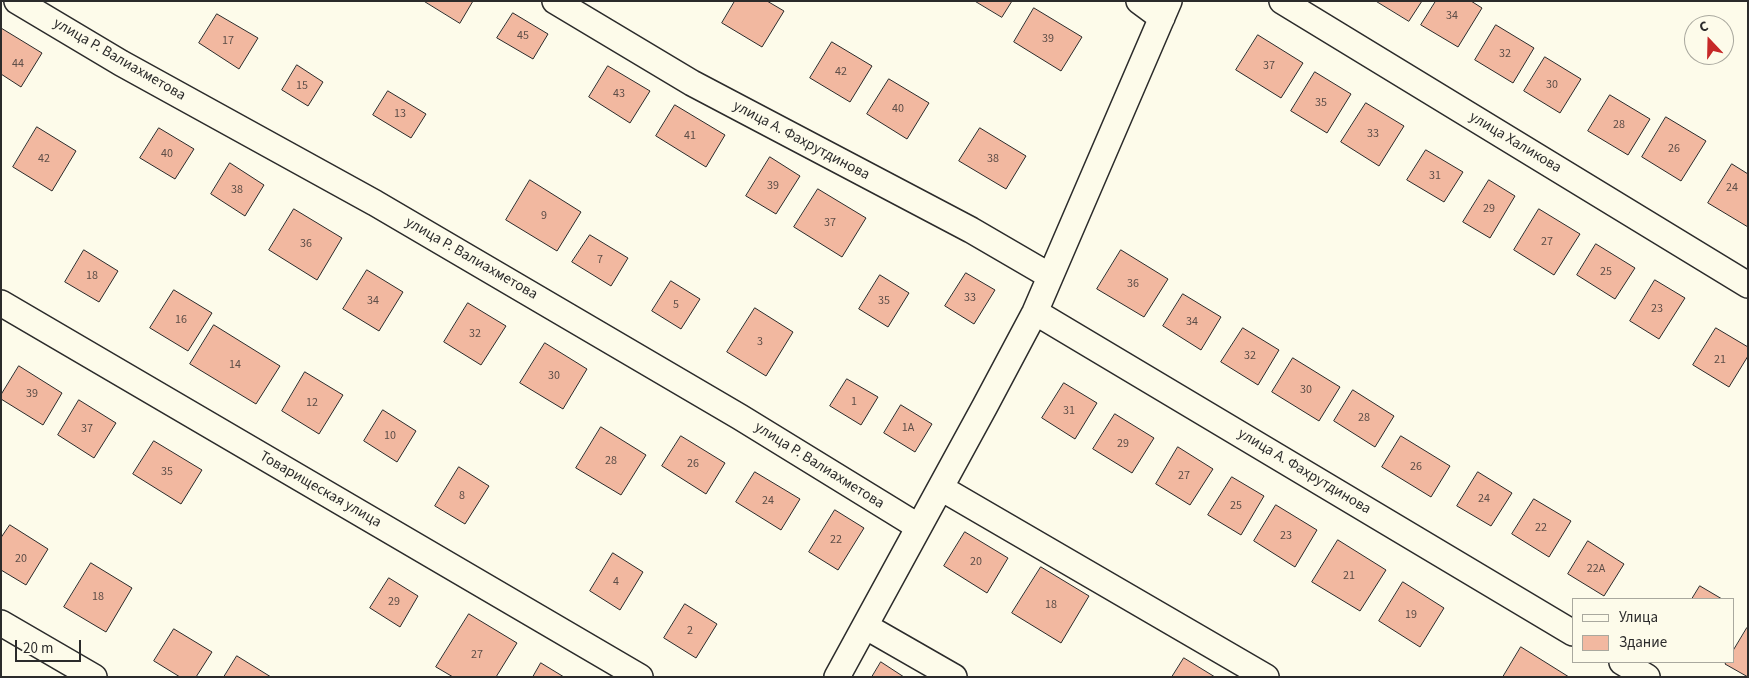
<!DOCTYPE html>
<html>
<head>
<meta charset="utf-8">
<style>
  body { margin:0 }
  #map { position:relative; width:1749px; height:678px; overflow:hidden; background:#fdfbea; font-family:"Source Sans 3",sans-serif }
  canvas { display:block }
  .frame { position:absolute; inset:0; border:2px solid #2b2b2b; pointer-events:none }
  .legend { position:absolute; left:1572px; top:598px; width:162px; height:65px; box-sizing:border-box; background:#fdfbea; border:1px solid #a9a89e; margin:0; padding:6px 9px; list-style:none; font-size:15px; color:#2b2b2b }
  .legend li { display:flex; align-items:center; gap:10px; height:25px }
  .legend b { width:25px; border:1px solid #a9a89e }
  .north { position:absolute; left:1684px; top:15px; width:50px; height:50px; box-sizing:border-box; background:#fdfbea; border:1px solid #a9a89e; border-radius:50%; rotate:339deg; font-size:14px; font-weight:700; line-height:20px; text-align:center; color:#2b2b2b }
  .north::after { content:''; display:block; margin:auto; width:18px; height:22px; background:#c62828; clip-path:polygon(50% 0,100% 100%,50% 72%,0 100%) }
  .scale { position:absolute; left:15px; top:640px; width:66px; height:22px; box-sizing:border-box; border:2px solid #2b2b2b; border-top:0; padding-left:6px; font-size:15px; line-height:18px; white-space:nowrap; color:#2b2b2b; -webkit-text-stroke:4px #fdfbea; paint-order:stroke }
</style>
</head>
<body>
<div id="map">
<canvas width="1749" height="678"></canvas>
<div class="frame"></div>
<ul class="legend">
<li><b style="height:6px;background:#fdfbea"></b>Улица</li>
<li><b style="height:14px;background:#f2b8a0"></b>Здание</li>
</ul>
<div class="north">С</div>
<div class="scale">20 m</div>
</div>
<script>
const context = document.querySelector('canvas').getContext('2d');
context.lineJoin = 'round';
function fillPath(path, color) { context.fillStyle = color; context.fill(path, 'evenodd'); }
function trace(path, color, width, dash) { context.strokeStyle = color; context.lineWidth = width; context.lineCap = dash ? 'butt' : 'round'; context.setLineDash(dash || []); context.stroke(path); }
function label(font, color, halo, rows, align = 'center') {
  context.font = font + ' "Source Sans 3",sans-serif'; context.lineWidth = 4; context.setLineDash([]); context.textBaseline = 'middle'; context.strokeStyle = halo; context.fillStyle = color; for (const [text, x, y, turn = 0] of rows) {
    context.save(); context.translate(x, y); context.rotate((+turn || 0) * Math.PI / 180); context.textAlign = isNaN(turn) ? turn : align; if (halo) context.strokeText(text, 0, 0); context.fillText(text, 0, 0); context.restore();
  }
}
const building = new Path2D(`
  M424,1H473L460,23Z
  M735,1H767L784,11L762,47L722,23Z
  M975,1H1012L1002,17Z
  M1376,1H1422L1409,21Z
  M1436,1H1471L1482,8L1458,47L1421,25Z
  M1034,8L1082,37L1061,71L1014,42Z
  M513,13L548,34L533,59L497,38Z
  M217,14L258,38L239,69L199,43Z
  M1496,25L1534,48L1513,83L1475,60Z
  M1,28L42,53L21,87L1,74Z
  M1258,35L1303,63L1281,98L1236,70Z
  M832,42L872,66L850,102L810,78Z
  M1545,57L1581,79L1560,113L1524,91Z
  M297,65L323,82L308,106L282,90Z
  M608,66L650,91L630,123L589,97Z
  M1315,72L1351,94L1327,133L1291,111Z
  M889,79L929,103L907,139L867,114Z
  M388,91L426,114L411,138L373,115Z
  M1610,95L1650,119L1628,155L1588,131Z
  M1366,103L1404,126L1379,166L1341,142Z
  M675,105L725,135L706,167L656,136Z
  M1666,117L1706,141L1681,181L1642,157Z
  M37,127L76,151L52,191L13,167Z
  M159,128L194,149L175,179L140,158Z
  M980,128L1026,156L1006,189L959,161Z
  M1426,150L1463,172L1444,202L1407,180Z
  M770,157L800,176L776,214L746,196Z
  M230,163L264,185L245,216L211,194Z
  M1732,164L1748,174V227L1708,203Z
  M530,180L581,212L557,251L506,220Z
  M1489,180L1515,196L1490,238L1463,222Z
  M818,189L866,218L842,257L794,227Z
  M294,209L342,238L317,280L269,250Z
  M1539,209L1580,234L1554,275L1514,250Z
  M590,235L628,258L611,286L572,262Z
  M1596,244L1635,268L1615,299L1577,275Z
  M84,250L118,271L99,302L65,282Z
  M1121,250L1168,279L1144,317L1097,289Z
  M367,270L403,292L379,331L343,309Z
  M966,273L995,290L974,324L945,306Z
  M880,275L909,293L888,327L859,309Z
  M1655,280L1685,298L1659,339L1630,321Z
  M671,281L700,299L681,329L652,311Z
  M174,290L212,313L188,351L150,328Z
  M1183,294L1221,317L1201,350L1163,326Z
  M468,303L506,326L481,365L444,342Z
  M755,308L793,332L766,376L727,352Z
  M214,325L280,366L256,404L190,364Z
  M1243,328L1279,350L1258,385L1221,362Z
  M1716,328L1748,347V356L1729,387L1693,365Z
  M545,343L587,369L563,409L520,383Z
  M1293,358L1340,387L1319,421L1272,392Z
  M19,366L62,393L43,425L1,399V395Z
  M305,372L343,395L319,434L282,411Z
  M847,379L878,397L861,425L830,406Z
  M1064,383L1097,403L1075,439L1042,418Z
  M1353,390L1394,416L1375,447L1334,421Z
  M79,400L116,423L94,458L58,435Z
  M901,405L932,424L915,452L884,433Z
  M383,410L416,431L397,462L364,441Z
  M1115,414L1154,438L1132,473L1093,449Z
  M601,427L646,455L621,495L576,468Z
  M681,436L725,463L706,494L662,466Z
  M1401,436L1450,466L1431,497L1382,467Z
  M154,441L202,470L181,504L133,474Z
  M1178,447L1213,469L1190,505L1156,484Z
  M459,467L489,486L465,524L435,506Z
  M755,472L800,499L781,530L736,502Z
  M1478,472L1512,493L1491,526L1457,506Z
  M1232,477L1264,496L1241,535L1208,515Z
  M1534,499L1571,521L1549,557L1512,534Z
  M1276,505L1317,530L1295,567L1254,541Z
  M835,510L864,528L838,570L809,552Z
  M10,525L48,549L26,585L1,570V538Z
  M965,532L1008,558L987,593L944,566Z
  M1338,540L1386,570L1360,611L1312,582Z
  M1588,541L1624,564L1604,596L1568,574Z
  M613,553L643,572L620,610L590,591Z
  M91,563L132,588L106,632L64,607Z
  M1041,567L1089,596L1061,643L1012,613Z
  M389,578L418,596L400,627L370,608Z
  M1403,582L1444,608L1420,647L1379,621Z
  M1700,586L1722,599H1692Z
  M685,604L717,624L696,658L664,638Z
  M469,614L517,643L496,677H453L436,667Z
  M1747,628L1748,629V677L1725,664L1726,662H1733V651Z
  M174,629L212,652L196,677H180L154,661Z
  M1521,647L1569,677H1503Z
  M237,656L271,677H224Z
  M1184,658L1215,677H1172Z
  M881,662L904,677H872Z
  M541,663L564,677H533Z`);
const minor = new Path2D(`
  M17,1L121,63L375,203L740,417L919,527
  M555,1L692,83L971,230L1050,276
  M1139,1L1162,18
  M1282,1L1748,285
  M1,303L640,677
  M1035,312L1573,633
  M941,488L1266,677
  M1,623L94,677
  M865,626L954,677
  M1622,662L1647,677
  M837,677L985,406L1035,312L1169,1`);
const numberNames = [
  ["34",1452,16],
  ["45",523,36],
  ["39",1048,39],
  ["17",228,41],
  ["32",1505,54],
  ["44",18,64],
  ["37",1269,66],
  ["42",841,72],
  ["30",1552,85],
  ["15",302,86],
  ["43",619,94],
  ["35",1321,103],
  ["40",898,109],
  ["13",400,114],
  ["28",1619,125],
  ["33",1373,134],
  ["41",690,136],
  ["26",1674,149],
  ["40",167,154],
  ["42",44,159],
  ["38",993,159],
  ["31",1435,176],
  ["39",773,186],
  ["24",1732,188],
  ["38",237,190],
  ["29",1489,209],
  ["9",544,216],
  ["37",830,223],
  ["27",1547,242],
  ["36",306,244],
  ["7",600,260],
  ["25",1606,272],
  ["18",92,276],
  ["36",1133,284],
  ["33",970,298],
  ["34",373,301],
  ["35",884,301],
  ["5",676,305],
  ["23",1657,309],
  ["16",181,320],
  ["34",1192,322],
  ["32",475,334],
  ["3",760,342],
  ["32",1250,356],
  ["21",1720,360],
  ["14",235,365],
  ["30",554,376],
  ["30",1306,390],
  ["39",32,394],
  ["1",854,402],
  ["12",312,403],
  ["31",1069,411],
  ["28",1364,418],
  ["1А",908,428],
  ["37",87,429],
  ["10",390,436],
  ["29",1123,444],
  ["28",611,461],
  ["26",693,464],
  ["26",1416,467],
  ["35",167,472],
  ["27",1184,476],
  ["8",462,496],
  ["24",1484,499],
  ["24",768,501],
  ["25",1236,506],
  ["22",1541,528],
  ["23",1286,536],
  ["22",836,540],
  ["20",21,559],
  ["20",976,562],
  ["22А",1596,569],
  ["21",1349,576],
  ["4",616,582],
  ["18",98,597],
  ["29",394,602],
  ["18",1051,605],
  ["19",1411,615],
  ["2",690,631],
  ["27",477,655]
];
const streetNames = [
  ["улица Р. Валиахметова",119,60,30],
  ["улица А. Фахрутдинова",801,141,28],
  ["улица Халикова",1515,143,31],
  ["улица Р. Валиахметова",471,259,30],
  ["улица Р. Валиахметова",819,466,32],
  ["улица А. Фахрутдинова",1304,472,31],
  ["Товарищеская улица",320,490,30]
];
fillPath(building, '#f2b8a0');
trace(building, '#2b2b2b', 1);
trace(minor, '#2b2b2b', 28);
trace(minor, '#fdfbea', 25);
label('12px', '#5d4e48', null, numberNames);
label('15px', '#2b2b2b', '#fdfbea', streetNames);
</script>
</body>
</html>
